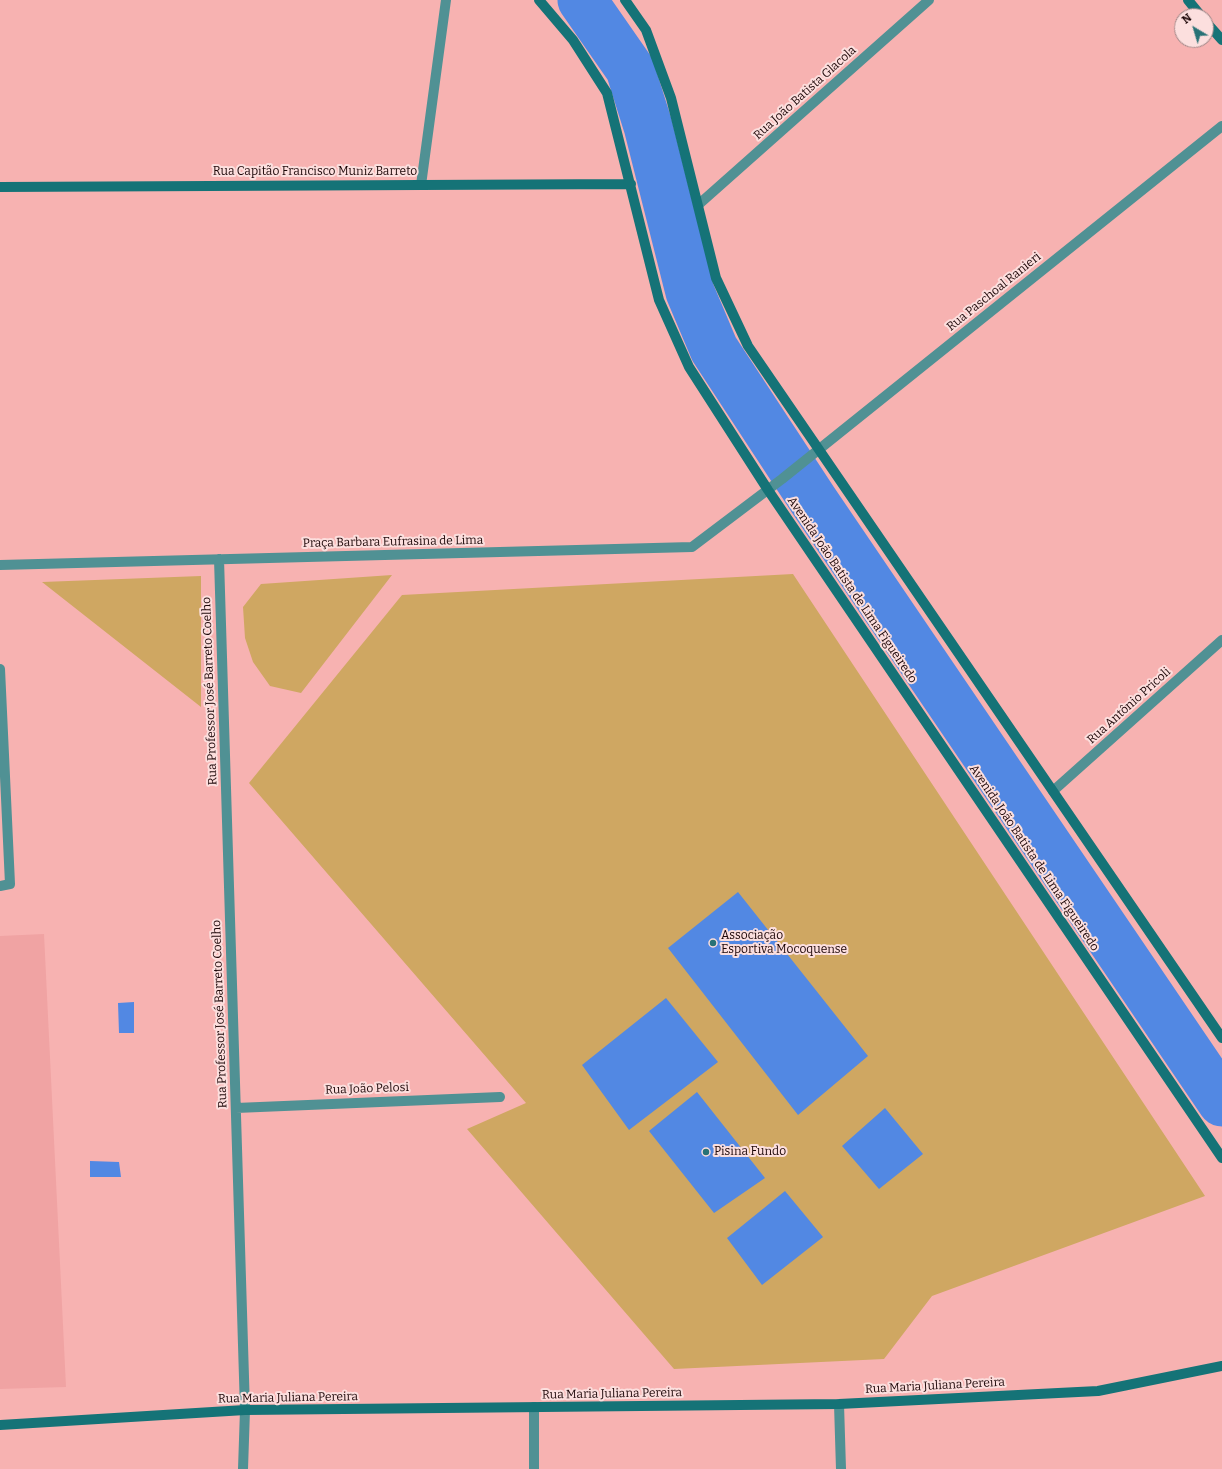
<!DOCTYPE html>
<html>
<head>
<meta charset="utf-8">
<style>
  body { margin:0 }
  #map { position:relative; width:1222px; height:1469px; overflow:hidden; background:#f7b2b1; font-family:Bitter,serif }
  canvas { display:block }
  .north { position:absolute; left:1174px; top:8px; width:40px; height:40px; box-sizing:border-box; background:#fcdfde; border:1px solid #a28888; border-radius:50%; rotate:322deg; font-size:11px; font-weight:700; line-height:16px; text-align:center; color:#1c0607 }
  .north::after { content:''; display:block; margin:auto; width:14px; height:18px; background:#287276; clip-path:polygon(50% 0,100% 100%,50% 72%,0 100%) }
</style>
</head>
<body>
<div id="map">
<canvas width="1222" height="1469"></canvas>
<div class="north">N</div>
</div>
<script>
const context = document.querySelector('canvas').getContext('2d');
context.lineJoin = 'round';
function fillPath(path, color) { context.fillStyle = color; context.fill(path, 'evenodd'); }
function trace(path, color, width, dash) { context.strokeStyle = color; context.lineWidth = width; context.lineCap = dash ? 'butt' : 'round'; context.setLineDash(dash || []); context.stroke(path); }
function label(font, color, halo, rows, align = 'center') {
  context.font = font + ' Bitter,serif'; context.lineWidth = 4; context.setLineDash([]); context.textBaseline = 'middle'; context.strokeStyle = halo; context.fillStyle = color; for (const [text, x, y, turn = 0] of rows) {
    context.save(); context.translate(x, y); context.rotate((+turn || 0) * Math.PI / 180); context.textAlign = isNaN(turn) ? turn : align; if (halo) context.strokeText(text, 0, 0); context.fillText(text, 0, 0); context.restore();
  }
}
const built = new Path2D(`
  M44,934L66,1387L0,1389V936Z`);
const green = new Path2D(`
  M793,574L1205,1196L932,1296L884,1359L674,1369L467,1129L526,1103L249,783L402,595Z
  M392,575L301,693L270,686L253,662L245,638L243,607L261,584Z
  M201,576V707L42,582Z`);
const water = new Path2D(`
  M738,892L868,1056L798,1115L668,948Z
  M666,998L718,1062L629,1130L582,1065Z
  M134,1002V1033H119L118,1003Z
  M697,1092L765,1178L714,1213L649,1131Z
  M885,1108L923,1154L879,1189L842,1146Z
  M90,1161L119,1162L121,1177H90Z
  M785,1191L823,1237L762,1285L727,1238Z`);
const river = new Path2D(`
  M582,0L630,69L648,126L690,292L714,349L813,500L1222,1102`);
const lane = new Path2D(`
  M421,185L446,0`);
const street = new Path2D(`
  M698,205L929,0
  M219,559L245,1410L243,1469
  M0,565L692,547L782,479L1222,126
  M0,669L10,884L0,886
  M1053,791L1222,640
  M236,1108L500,1097
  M839,1404L841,1469
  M534,1469V1407`);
const secondary = new Path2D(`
  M539,0L573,40L607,93L659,300L689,367L768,490L1222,1158
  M625,0L646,30L671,98L716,278L748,346L1222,1038
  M1188,0L1201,16
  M1206,22L1222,40
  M0,187L631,184
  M0,1425L245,1410L839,1404L1098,1391L1222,1366`);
const markers = [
  [713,943,4,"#287276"],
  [706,1152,4,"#287276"]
];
const streetNames = [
  ["Rua João Batista Glacola",805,93,-42],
  ["Rua Capitão Francisco Muniz Barreto",315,172],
  ["Rua Paschoal Ranieri",994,292,-39],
  ["Praça Barbara Eufrasina de Lima",393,542,-1],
  ["Avenida João Batista de Lima Figueiredo",852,590,56],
  ["Rua Professor José Barreto Coelho",210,691,-92],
  ["Rua Antônio Pricoli",1129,706,-42],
  ["Avenida João Batista de Lima Figueiredo",1034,858,56],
  ["Rua Professor José Barreto Coelho",220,1014,-92],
  ["Rua João Pelosi",367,1089,-2],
  ["Rua Maria Juliana Pereira",935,1386,-3],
  ["Rua Maria Juliana Pereira",612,1394,-1],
  ["Rua Maria Juliana Pereira",288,1398,-1]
];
const poiNames = [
  ["Associação",721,936],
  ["Esportiva Mocoquense",721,950],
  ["Pisina Fundo",714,1152]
];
fillPath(built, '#f0a3a3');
fillPath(green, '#cfa762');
fillPath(water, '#5288e3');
trace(river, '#5288e3', 49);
trace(lane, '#509194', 10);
trace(street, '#509194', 10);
trace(secondary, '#157377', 10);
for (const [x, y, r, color] of markers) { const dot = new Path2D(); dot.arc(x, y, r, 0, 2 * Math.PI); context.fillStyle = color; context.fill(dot); trace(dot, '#fcdfde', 1.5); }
label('12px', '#1c0607', '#fcdfde', streetNames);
label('12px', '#1c0607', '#fcdfde', poiNames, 'left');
</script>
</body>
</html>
